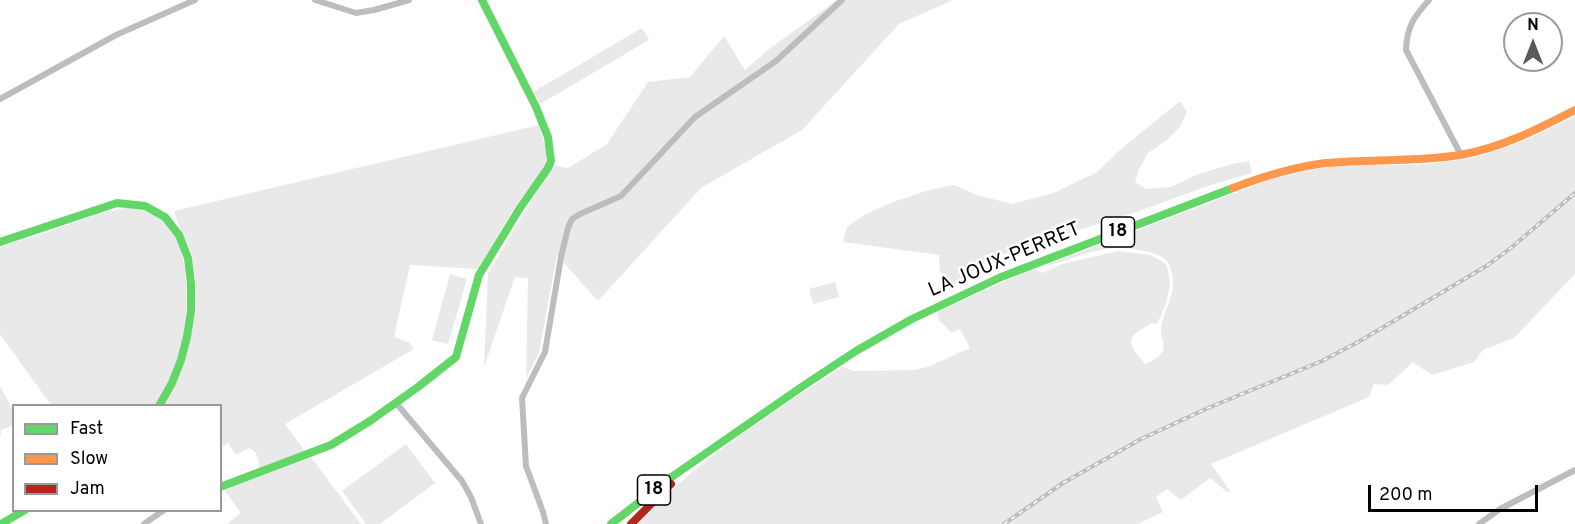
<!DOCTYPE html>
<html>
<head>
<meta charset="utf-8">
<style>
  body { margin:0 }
  #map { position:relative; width:1575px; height:524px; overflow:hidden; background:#fff; font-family:Overpass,sans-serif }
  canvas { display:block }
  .legend { position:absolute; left:12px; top:404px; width:210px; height:108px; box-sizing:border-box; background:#fff; border:2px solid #999; margin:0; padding:8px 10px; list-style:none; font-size:18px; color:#000 }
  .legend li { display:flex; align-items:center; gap:12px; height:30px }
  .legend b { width:30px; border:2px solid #999 }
  .north { position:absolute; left:1503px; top:12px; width:60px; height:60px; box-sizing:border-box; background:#fff; border:2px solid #999; border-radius:50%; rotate:0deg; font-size:16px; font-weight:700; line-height:24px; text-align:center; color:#000 }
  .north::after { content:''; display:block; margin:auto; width:21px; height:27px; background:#595959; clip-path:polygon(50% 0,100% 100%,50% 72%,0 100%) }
  .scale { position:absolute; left:1368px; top:485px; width:170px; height:27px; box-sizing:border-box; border:3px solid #000; border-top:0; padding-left:8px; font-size:18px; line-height:21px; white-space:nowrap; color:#000; -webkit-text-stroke:4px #fff; paint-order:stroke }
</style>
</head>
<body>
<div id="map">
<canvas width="1575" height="524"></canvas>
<ul class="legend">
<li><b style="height:8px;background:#63d668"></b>Fast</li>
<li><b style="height:8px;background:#ff974d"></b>Slow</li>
<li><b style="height:8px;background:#b3261e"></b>Jam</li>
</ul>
<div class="north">N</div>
<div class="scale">200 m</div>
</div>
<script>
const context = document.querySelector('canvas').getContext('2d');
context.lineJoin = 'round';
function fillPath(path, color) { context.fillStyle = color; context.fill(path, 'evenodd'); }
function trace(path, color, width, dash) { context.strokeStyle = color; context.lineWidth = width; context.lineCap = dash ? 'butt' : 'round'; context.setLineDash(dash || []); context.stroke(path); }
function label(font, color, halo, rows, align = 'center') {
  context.font = font + ' Overpass,sans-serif'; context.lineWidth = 5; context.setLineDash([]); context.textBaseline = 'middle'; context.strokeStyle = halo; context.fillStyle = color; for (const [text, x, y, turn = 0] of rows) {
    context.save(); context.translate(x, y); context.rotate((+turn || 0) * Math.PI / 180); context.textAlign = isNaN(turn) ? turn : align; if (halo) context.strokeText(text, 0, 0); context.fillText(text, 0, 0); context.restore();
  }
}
const green = new Path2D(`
  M837,0H953L899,24L802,130L701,188L598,301L557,255L539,353L526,378L528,278L515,277L484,367L488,274L553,165L568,168L607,144L648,82L690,77L724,36L745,70L769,49Z
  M642,28L649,40L540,104L533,92Z
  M1180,101L1187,112L1180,127L1168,139L1148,153L1139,169L1135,182L1146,189L1171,187L1196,175L1232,164L1249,161L1252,173L1211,185L1139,211L979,262L967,278L954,284L940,272L939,255L843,242L847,227L864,215L893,202L929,190L954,185L977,195L1012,204L1054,193L1097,172L1121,149Z
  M1575,116V274L1514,338L1483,350L1474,362L1432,375L1413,362L1388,385L1374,384L1369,397L1211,464L1230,491L1227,492L1210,478L1181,500L1167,489L1156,497L1163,512L1138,524H637C697,460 770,413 843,367L853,371L915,370L930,366L970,348L960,329L952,333L939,320L937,312L1033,268L1042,273L1062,264L1118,251L1151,255L1165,263L1168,269L1170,285L1166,304L1157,324L1152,323C1125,338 1126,341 1145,364C1156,359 1166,355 1163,342C1162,337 1160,333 1161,328C1163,313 1173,299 1173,283C1173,258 1159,253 1138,250C1130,248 1122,247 1114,248C1092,250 1068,260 1047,266L1046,265L1272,179C1294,173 1316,168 1339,166C1375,164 1411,167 1445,162C1495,156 1531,138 1575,116Z
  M539,125C542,137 548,150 546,162C543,178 528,187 520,200C505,222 492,246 478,269L410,265L394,337L410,343L414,349L285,424L306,453L259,468C259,459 258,452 249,448L236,455L228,443L221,448L220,406H163L190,338L196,292L192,255L177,221L174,211Z
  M125,208C141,210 155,212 167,223C193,249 189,328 179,361C174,376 163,391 156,405H51L0,334V246L48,232L97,214Z
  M450,274L467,279L448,344L432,340Z
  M835,282L839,297L813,304L809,289Z
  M0,386L13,410L14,425L1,430V435L0,436Z
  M406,444L435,483L380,524H366L342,491Z
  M310,456L361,524H227L241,513L223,488Z`);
const street = new Path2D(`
  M315,0L356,13L374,10L409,0
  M1429,0C1414,17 1407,26 1406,50L1461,155
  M0,99L116,35L195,0
  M396,403L462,481L471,497L481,524
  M144,524L164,510
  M546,524L543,512L526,466L522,398L545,352L561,257L568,228L572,219L580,214L621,196L695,117L776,61L842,0
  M1479,524L1500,509L1575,470`);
const fast = new Path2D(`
  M0,242L117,203L145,206L165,217L179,235L188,258L191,284V311L187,337L181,360L172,383L159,406
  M220,487L331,445L370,421L418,387L456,357L479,275L520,208L548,168L551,161L548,137L536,107L482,0
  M1,524L25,510
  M611,524L673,476L803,386L856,351L912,319L1001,277L1233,188`);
const slow = new Path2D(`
  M1233,188C1264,176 1294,167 1326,163C1371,159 1416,162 1460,155C1501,148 1538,129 1575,110`);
const jam = new Path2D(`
  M631,524L671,484`);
const rail = new Path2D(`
  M1004,524L1063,483L1141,439L1208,408L1322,361L1360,341L1488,265L1512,247L1575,193`);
const shields = [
  [1118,232,33],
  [654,490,33]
];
const shieldNames = [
  ["18",1118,232],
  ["18",654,490]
];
const streetNames = [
  ["LA JOUX-PERRET",1005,261,-23]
];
fillPath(green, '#e9e9e9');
trace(street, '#bdbdbd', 6);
trace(fast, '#63d668', 8);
trace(slow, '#ff974d', 8);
trace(jam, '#b3261e', 8);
trace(rail, '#bdbdbd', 4);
trace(rail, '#fff', 1.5, [4.5]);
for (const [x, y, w] of shields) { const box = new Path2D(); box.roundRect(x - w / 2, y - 15, w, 30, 4.5); context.fillStyle = '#fff'; context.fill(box); trace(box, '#000', 1.5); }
label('bold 18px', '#000', null, shieldNames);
label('20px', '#000', '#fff', streetNames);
</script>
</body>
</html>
